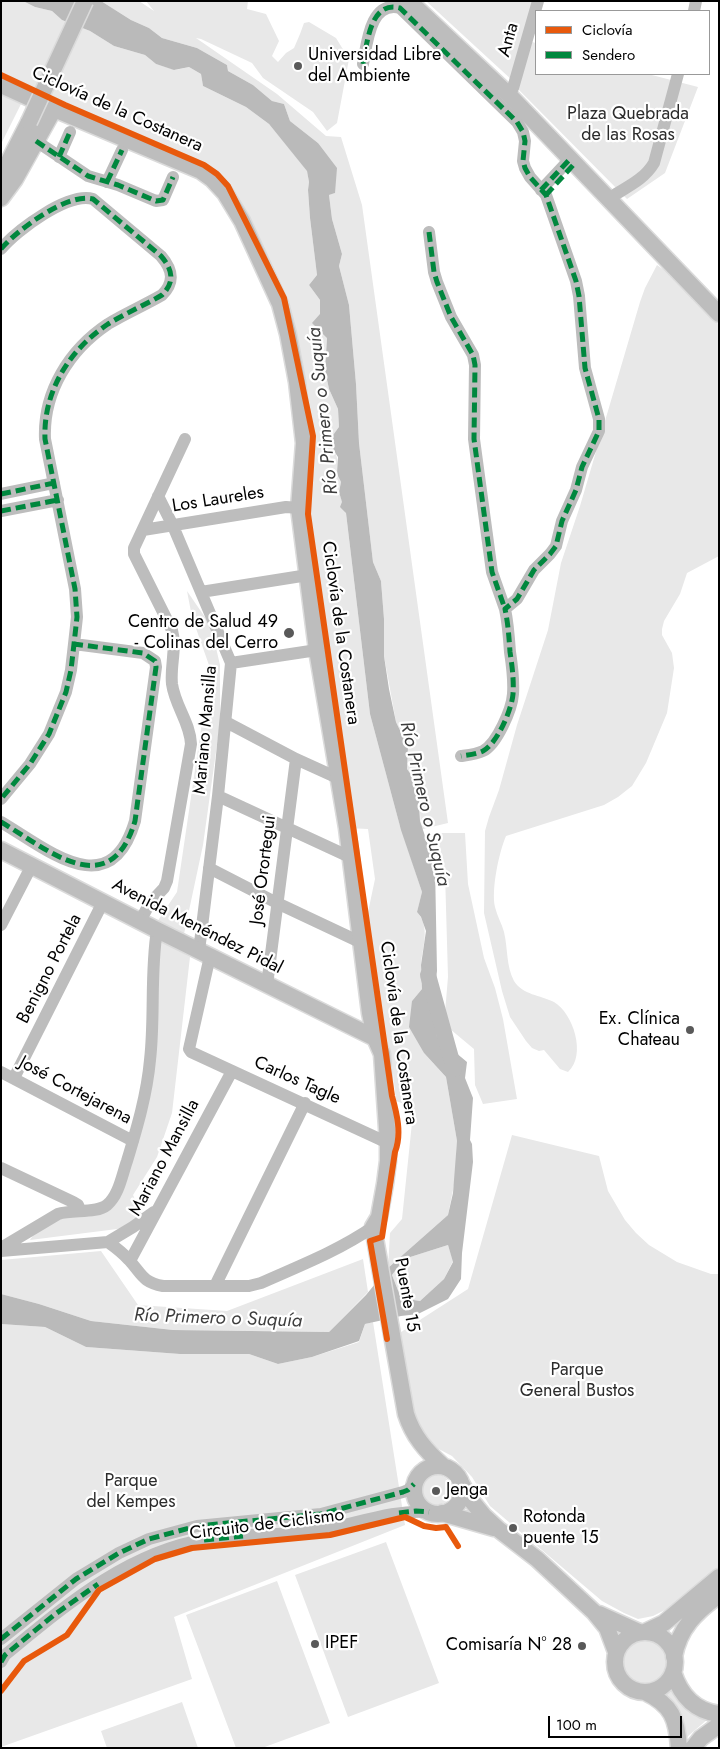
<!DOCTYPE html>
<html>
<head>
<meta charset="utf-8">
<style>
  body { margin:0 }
  #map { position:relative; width:720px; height:1749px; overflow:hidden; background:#fff; font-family:Jost,sans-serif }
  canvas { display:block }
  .frame { position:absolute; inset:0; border:2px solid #000; pointer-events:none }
  .legend { position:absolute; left:535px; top:10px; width:175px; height:65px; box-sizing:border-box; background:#fff; border:1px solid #999; margin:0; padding:6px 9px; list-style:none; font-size:15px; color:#000 }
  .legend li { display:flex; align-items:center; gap:10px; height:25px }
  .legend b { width:25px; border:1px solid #999 }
  .scale { position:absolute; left:548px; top:1716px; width:134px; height:22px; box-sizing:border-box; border:2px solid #000; border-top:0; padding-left:6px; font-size:15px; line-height:18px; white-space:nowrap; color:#000; -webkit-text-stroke:4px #fff; paint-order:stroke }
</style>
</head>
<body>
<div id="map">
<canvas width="720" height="1749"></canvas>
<div class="frame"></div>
<ul class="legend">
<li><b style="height:6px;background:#e8590c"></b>Ciclovía</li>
<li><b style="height:6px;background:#00873e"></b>Sendero</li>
</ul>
<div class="scale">100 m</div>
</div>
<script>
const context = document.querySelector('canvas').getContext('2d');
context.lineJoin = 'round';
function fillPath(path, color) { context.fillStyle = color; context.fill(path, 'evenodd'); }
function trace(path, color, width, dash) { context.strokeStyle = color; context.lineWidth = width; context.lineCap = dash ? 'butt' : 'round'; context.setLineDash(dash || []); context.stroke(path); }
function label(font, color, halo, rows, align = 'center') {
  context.font = font + ' Jost,sans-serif'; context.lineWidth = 4.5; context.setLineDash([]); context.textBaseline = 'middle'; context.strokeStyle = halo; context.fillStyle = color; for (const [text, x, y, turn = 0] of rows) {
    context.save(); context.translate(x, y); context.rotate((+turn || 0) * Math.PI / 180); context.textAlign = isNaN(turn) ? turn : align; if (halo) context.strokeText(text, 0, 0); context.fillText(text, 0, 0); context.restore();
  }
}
const green = new Path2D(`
  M1,1H23L35,7L52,11L62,20L90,31L114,46L145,55L156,64L175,70L189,67L201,74L203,86L246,107L269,124L307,170L309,182L308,190L310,218L317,275L309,285L320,300V314L327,338L325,370L329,389L338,409L339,427L334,451C341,462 335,470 341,482L339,492L346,513L370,714L400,826L421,827L418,784L407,769L408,747L396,722L384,656V619L381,581L373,562L359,443L356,384L349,305L339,266L342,254L332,219L329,195L335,193L318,143L290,121L284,104L272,101L253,85L228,71L227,65L197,48L162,38L149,28L131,20L101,1H139L154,11L146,1H248L247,9L266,14L279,41L272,56L278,62L286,53L294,48L300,34L304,23L309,22L336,38L349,59L337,123L327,131L313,112L263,78L252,63L201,39L196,38L277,94L326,136L341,137L362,205L448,823L419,830L402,831L422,892L417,912C431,928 422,947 421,965C421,973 422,981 422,989L412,1001L424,1053L446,1077L457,1141L456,1175L448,1215L388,1268L390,1233L402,1219L413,1113L411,1101L407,1105L396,1101L391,1054L379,1033L374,1010L367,917L375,879L368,829L347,828L299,508L304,454L284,316L220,186L1,85Z
  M426,1H535L513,81Z
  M532,42L536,43V74H648L698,87L665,173L627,199L517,88Z
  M1,94L21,104L1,144Z
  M657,265L670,274L719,325V556L687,573L680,594L664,621L662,629V635L672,653L674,668L667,713L646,763L632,786L618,797L604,805L506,836C499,852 491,890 495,907C497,916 502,924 504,932C508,949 506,966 514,981C523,995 540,995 554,1002C573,1013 587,1055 568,1072L560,1069L544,1050L539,1051L532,1048L526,1041L510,1017L502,991L484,913L485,831L489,817L499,790L517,725L548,630L561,563L580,506L640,302L645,288Z
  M187,591L211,626L220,665V723L203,845L184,934L157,922L177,892L210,668L192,617Z
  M429,833H465L468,884L484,958L495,988L503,1019L517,1099L483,1104L475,1085L474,1049L444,1024L448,977L445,873Z
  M158,939L190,957L172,1113L157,1157L133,1195L144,1219L125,1228L30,1240C43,1217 86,1213 109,1208L149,1101Z
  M512,1135L599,1156L608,1191L625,1220L636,1233L649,1245L677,1262L711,1274H719V1571L683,1601L653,1616L638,1619L624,1613L602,1601L490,1506L472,1477L452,1456L431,1445L416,1426L398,1334L468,1289Z
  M448,1245L453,1261L444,1279L420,1301L401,1298L392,1275L404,1259Z
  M101,1251L138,1305L227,1311L363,1259L368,1292L329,1332L173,1330L91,1321L39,1304L1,1294V1260Z
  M373,1322L405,1525L174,1617L192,1679L1,1747V1324L45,1327L86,1347L180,1354H249L278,1364L312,1357L359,1342L365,1324Z
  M422 1490a15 15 0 1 1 30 0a15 15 0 1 1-30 0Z
  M386,1542L439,1683L348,1717L295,1575Z
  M277,1581L330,1723L262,1748H236L186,1615Z
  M623 1662a22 22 0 1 1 44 0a22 22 0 1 1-44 0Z
  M670,1687L676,1696L708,1719L687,1737L683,1723L664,1692Z
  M182,1702L198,1748H107L101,1731Z`);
const water = new Path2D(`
  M23,1H101L131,20L149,28L162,38L197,48L227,65L228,71L253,85L272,101L284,104L290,121L318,143L337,168L335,193L329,195L332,219L342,254L339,266L349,305L356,384L359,443L373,562L381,581L384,619V656L389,689L396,722L408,747L407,769L418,784L420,821L435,866L437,971L434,995L437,1037L467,1062L465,1078L473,1098L470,1140L472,1144L473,1162L462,1253L461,1279L448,1299L418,1314L401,1316L365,1324L359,1341L312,1357L278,1364L249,1354H180L86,1347L45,1327L1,1324V1294L39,1304L91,1321L173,1330L329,1332L366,1295L388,1268L448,1215L453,1193L457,1141L446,1077L424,1053L409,1027L412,1001L422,989L421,965L426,931L421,917L417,912L422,892L401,830L370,714L346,513L340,507L342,502L339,492L341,482L337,474L338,457L334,451L331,438L339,427L338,409L329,389L325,370L327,338L312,323L320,314V300L309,285L317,275L310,218L308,190L309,182L307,171L269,124L246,107L203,86L201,74L189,67L174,70L156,64L145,55L114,46L90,31L62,20L52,11L35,7ZM448,1245L453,1262L444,1279L420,1301L401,1298L392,1275L404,1259Z`);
const river = new Path2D(`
  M428,975L454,1069`);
const minor = new Path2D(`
  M694,11L696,1
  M363,64C367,44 370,0 400,8L517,122L523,132L525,141L523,161L525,168L530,177L546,195L576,281L579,296L585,368L599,419V431L582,467L576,490L562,521L556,546L550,554L534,570L517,599L505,609C508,623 509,637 510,652C512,665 514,680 513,694C512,709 497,744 483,751C477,754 468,755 461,756
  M513,88L538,1
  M36,141L88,176L118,185L156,201L163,200L173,177
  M59,157L70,132
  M107,182L122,150
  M541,190L570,159
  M616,194C631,185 645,178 654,163L678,74
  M429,232L434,272L437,282L451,317L473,355L475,365L474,439L492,572L505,609
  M1,249C17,230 68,192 93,199L161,256C173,270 175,282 162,295C145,305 126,313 108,324C69,350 43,392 45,439L75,589L77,617L74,644L71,670L66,692L49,734L30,764L1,799
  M1,494L54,483
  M158,496L173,526L231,663L218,796L199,951
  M1,511L58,500
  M143,530L286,507L299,508
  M201,592L308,575
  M231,663L317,650
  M226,722L296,759L340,779
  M218,796L352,858
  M1,822C47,849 110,905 135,821L156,667L155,661L143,653L74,644
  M209,868L277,903L362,943
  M140,921L150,903L164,888L167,881L191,744C190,722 175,706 172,684C170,666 177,648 172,630L134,554V548L185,439
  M1,925L32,865
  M210,956L189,1049L191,1052L388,1143
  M267,985L296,759
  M1,1072L133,1141
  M14,1078L103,902
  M1,1168L73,1202L78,1205L80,1210
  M108,1242C115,1247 123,1253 129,1260C142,1274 142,1282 163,1286H249L261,1283C299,1266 338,1251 373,1227
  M108,1242L133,1227L154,1212
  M1,1248L58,1214C72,1209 96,1214 107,1205C119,1195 122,1175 127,1161C137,1128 147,1094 150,1060C155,1017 150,973 157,930
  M1,1251L108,1242
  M130,1261L232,1071
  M215,1286L305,1103
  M1,1639L76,1579L119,1553L149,1539L197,1526L321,1514L403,1492L408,1490L414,1484
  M1,1662L5,1655C65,1606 127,1552 207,1539C243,1533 280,1536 316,1531C354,1525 391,1509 429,1512`);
const major = new Path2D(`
  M409,1L510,96L719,314
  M1,85L54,109L201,171L212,179L225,193L242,221L280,304L288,334L297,382L304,443L299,508L317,650L347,828L370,1013L375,1038L382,1054L388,1143V1161L385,1184L379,1217L373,1227L406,1414C413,1436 426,1451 443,1466
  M1,177L29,122
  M1,198L15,179L54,109
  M1,850L157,930L375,1038
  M414 1490a24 24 0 1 1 48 0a24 24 0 1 1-48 0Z
  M461,1483L470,1499L484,1516L498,1529L537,1559L594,1612L607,1628L616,1652
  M442,1513L494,1528
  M599,1614L639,1632
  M615 1662a30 30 0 1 1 60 0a30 30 0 1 1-60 0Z
  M645,1632L664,1623L719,1577
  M674,1657C679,1628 696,1612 719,1595
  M673,1672C680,1694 694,1711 719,1714
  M645,1692C672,1705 677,1719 679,1748
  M693,1748L701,1738L719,1725`);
const majorBridge = new Path2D(`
  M29,122L85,1`);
const quiet = new Path2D(`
  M363,64C367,44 370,0 400,8L517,122L523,132L525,141L523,161L525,168L530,177L546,195L576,281L579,296L585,368L599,419V431L582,467L576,490L562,521L556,546L550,554L534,570L517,599L505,609C508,623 509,637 510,652C512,665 514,680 513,694C512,709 497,744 483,751C477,754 468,755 461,756
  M36,141L88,176L118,185L156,201L163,200L173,177
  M59,157L70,132
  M107,182L122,150
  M541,190L570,159
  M546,195L575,163
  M429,232L434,272L437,282L451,317L473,355L475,365L474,439L492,572L505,609
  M1,249C17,230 68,192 93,199L161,256C173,270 175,282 162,295C145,305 126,313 108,324C69,350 43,392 45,439L75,589L77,617L74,644L71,670L66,692L49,734L30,764L1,799
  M1,494L54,483
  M1,511L58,500
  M1,822C47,849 110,905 135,821L156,667L155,661L143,653L74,644
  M399,1513L416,1511L429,1512
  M204,1540L243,1536
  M1,1639L76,1579L119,1553L149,1539L197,1526L321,1514L403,1492L408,1490L414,1484
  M1,1662L5,1655L54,1615L98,1584`);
const cycleway = new Path2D(`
  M1,75L65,105L204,165L217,174L228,186L284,298L313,436L308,514L392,1096C397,1114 402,1134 395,1152L382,1237L370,1241L387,1339
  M1,1691L24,1661L67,1635L99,1590L155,1559L192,1548L330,1535L405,1517L424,1526L436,1528L446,1527L458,1546`);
const markers = [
  [298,66,5,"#595959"],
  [289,633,6,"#595959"],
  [690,1030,5,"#595959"],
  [436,1491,5,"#595959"],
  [513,1528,5,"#595959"],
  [315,1644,5,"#595959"],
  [582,1646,5,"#595959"]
];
const streetNames = [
  ["Anta",509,40,-74],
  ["Ciclovía de la Costanera",117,110,24],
  ["Los Laureles",218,500,-9],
  ["Ciclovía de la Costanera",340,633,82],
  ["Mariano Mansilla",206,730,-85],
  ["José Orortegui",264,870,-83],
  ["Avenida Menéndez Pidal",197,927,27],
  ["Benigno Portela",50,969,-63],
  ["Ciclovía de la Costanera",398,1033,82],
  ["Carlos Tagle",297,1081,24],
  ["José Cortejarena",75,1091,28],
  ["Mariano Mansilla",165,1158,-62],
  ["Puente 15",406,1295,80],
  ["Circuito de Ciclismo",267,1525,-7]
];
const poiNames = [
  ["Universidad Libre",308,56],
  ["del Ambiente",308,77],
  ["Centro de Salud 49",278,623,"right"],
  ["- Colinas del Cerro",278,644,"right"],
  ["Ex. Clínica",680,1020,"right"],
  ["Chateau",680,1041,"right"],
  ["Jenga",446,1491],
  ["Rotonda",523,1518],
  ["puente 15",523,1539],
  ["IPEF",325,1644],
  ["Comisaría N° 28",572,1646,"right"]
];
const parkNames = [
  ["Plaza Quebrada",628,115],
  ["de las Rosas",628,136],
  ["Parque",577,1371],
  ["General Bustos",577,1392],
  ["Parque",131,1482],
  ["del Kempes",131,1503]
];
const waterNames = [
  ["Río Primero o Suquía",324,411,-96],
  ["Río Primero o Suquía",424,804,77],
  ["Río Primero o Suquía",218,1319,2]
];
fillPath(green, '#e8e8e8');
fillPath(water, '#bababa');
trace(river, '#bababa', 16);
trace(major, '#dbdbdb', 19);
trace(minor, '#bdbdbd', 12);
trace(major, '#bdbdbd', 16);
trace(majorBridge, '#dbdbdb', 19, []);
trace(majorBridge, '#bdbdbd', 16);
trace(quiet, '#00873e', 5, [10, 5]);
trace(cycleway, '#e8590c', 6);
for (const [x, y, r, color] of markers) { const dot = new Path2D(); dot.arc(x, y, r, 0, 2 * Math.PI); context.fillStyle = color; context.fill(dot); trace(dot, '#fff', 2); }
label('18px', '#000', '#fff', streetNames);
label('18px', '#000', '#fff', poiNames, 'left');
label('18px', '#2c2c2c', '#fff', parkNames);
label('italic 19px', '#3d3d3d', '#fff', waterNames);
</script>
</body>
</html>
